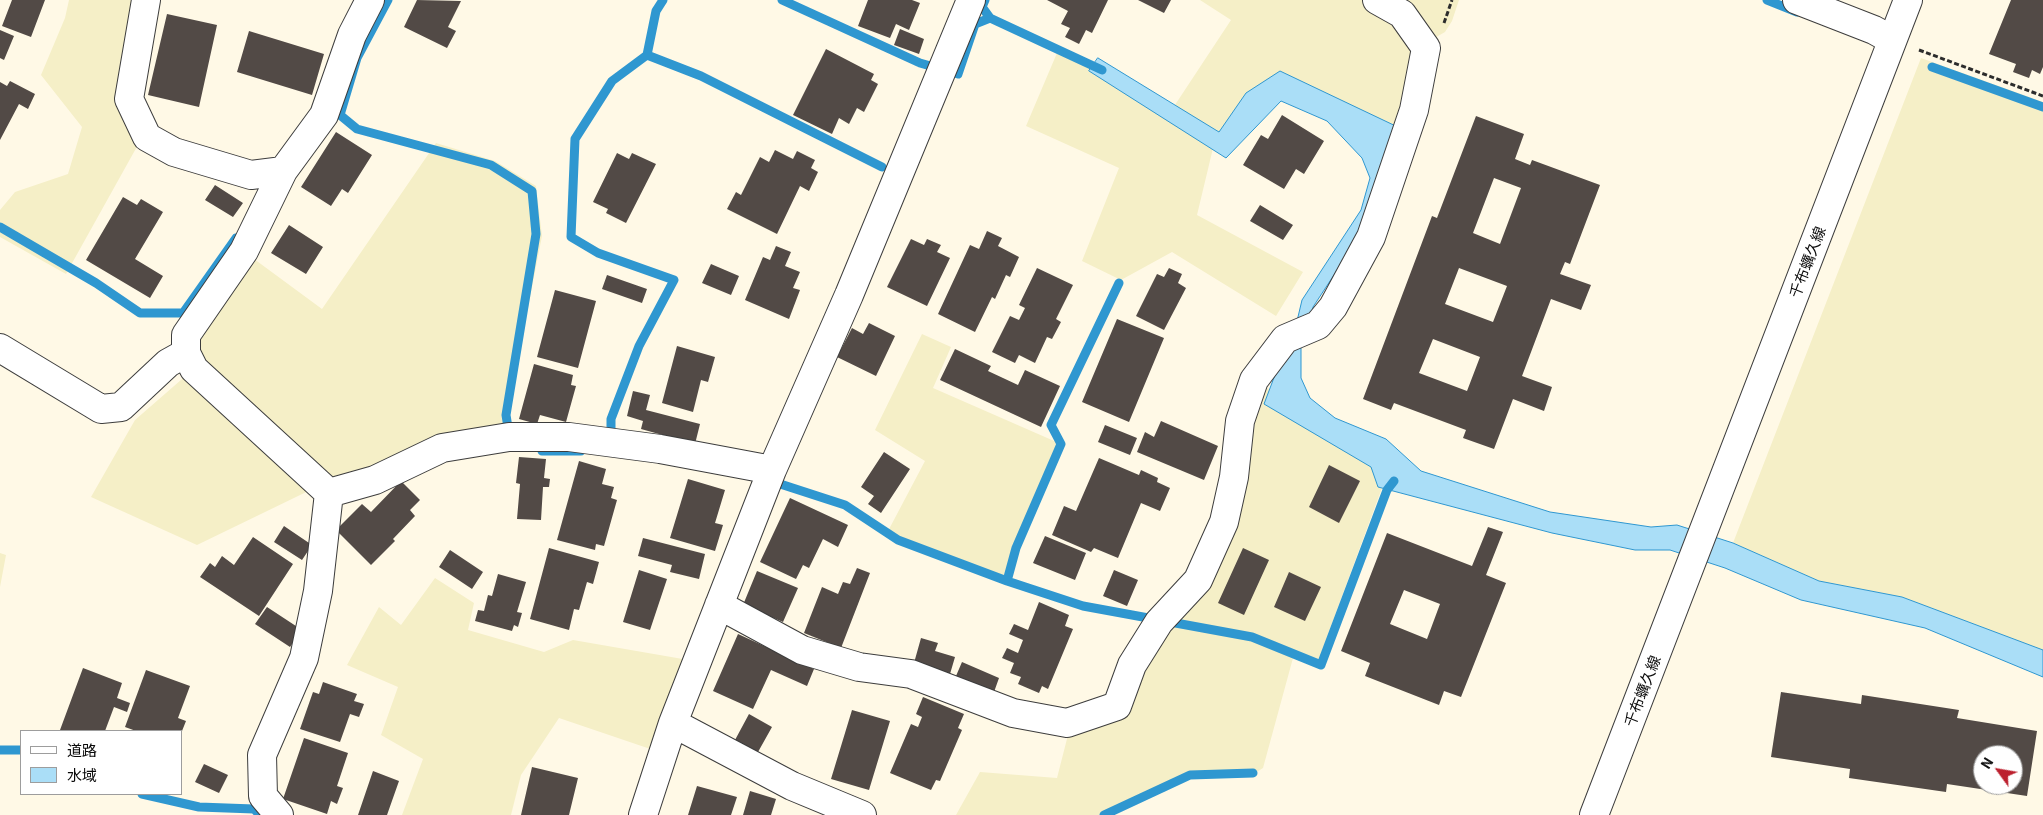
<!DOCTYPE html>
<html>
<head>
<meta charset="utf-8">
<style>
  body { margin:0 }
  #map { position:relative; width:2043px; height:815px; overflow:hidden; background:#fff9e6; font-family:Georgia,"Noto Sans JP",serif }
  canvas { display:block }
  .legend { position:absolute; left:20px; top:730px; width:162px; height:65px; box-sizing:border-box; background:#fff; border:1px solid #9d9d9d; margin:0; padding:6px 9px; list-style:none; font-size:15px; color:#0a0a0a }
  .legend li { display:flex; align-items:center; gap:10px; height:25px }
  .legend b { width:25px; border:1px solid #9d9d9d }
  .north { position:absolute; left:1973px; top:745px; width:50px; height:50px; box-sizing:border-box; background:#fff; border:1px solid #9d9d9d; border-radius:50%; rotate:302deg; font-size:14px; font-weight:700; line-height:20px; text-align:center; color:#0a0a0a }
  .north::after { content:''; display:block; margin:auto; width:18px; height:22px; background:#bc202e; clip-path:polygon(50% 0,100% 100%,50% 72%,0 100%) }
</style>
</head>
<body>
<div id="map">
<canvas width="2043" height="815"></canvas>
<ul class="legend">
<li><b style="height:6px;background:#fff"></b>道路</li>
<li><b style="height:14px;background:#aadef7"></b>水域</li>
</ul>
<div class="north">N</div>
</div>
<script>
const context = document.querySelector('canvas').getContext('2d');
context.lineJoin = 'round';
function fillPath(path, color) { context.fillStyle = color; context.fill(path, 'evenodd'); }
function trace(path, color, width, dash) { context.strokeStyle = color; context.lineWidth = width; context.lineCap = dash ? 'butt' : 'round'; context.setLineDash(dash || []); context.stroke(path); }
function label(font, color, halo, rows, align = 'center') {
  context.font = font + ' Georgia,"Noto Sans JP",serif'; context.lineWidth = 5; context.setLineDash([]); context.textBaseline = 'middle'; context.strokeStyle = halo; context.fillStyle = color; for (const [text, x, y, turn = 0] of rows) {
    context.save(); context.translate(x, y); context.rotate((+turn || 0) * Math.PI / 180); context.textAlign = isNaN(turn) ? turn : align; if (halo) context.strokeText(text, 0, 0); context.fillText(text, 0, 0); context.restore();
  }
}
const farmland = new Path2D(`
  M69,0H142L139,143L66,274L0,237V210L15,192L68,174L82,127L41,75L65,18Z
  M1200,0H1459L1452,21L1445,32L1431,40L1412,144L1283,79L1214,144L1197,215L1303,272L1276,316L1172,252L1121,280L1082,261L1119,168L1026,126L1057,53L1092,69L1169,114L1231,20Z
  M1921,58L2043,102V650L1902,597L1819,581L1733,543Z
  M436,143L495,161L536,186L542,236L505,425L370,475L329,481L197,545L91,497L135,420L197,366L192,338L250,256L322,309Z
  M922,334L951,347L933,388L1061,444L1016,548L1007,581L898,540L887,533L925,461L875,430Z
  M1261,384L1381,462L1382,488L1318,661L1293,658L1263,768L1252,775L1191,777L1112,815H951H956L980,772L1057,778L1069,731L1122,713L1247,474Z
  M0,553L6,555L0,587Z
  M435,578L474,603L468,630L544,652L573,640L700,662L668,755L559,718L521,775L511,815H402L423,759L381,735L398,687L347,665L379,607L401,625Z`);
const water = new Path2D(`
  M1098,58L1219,132L1246,93L1280,71L1402,129L1372,217L1313,307L1309,328L1301,348V378L1310,398L1335,418L1386,439L1421,471L1550,512L1651,527L1677,525L1733,543L1819,581L1902,597L2043,650V677L1925,628L1801,600L1725,568L1670,550H1635L1552,533L1378,487L1371,467L1264,404L1278,367L1288,359L1302,300L1361,210L1370,178L1362,158L1327,121L1281,101L1226,158L1089,71Z`);
const stream = new Path2D(`
  M388,0L357,58L340,115L357,129L491,165L532,191L536,234L506,415L509,434
  M782,0L920,63L958,74L975,24L990,18
  M985,0L982,7L990,18L1102,70
  M1767,0L1797,12
  M647,55L701,76L882,167
  M1932,67L2043,107
  M0,227L96,283L140,313H183L236,238
  M611,439V419L639,346L674,280L598,253L571,237L575,139L612,81L647,55L656,11L663,0
  M542,451H581
  M771,481L845,505L898,540L1007,581L1083,606L1252,637L1321,665L1387,490L1394,481
  M1007,581L1016,548L1061,444L1051,425L1119,283
  M0,750H21
  M142,794L199,807L254,809L260,815
  M1104,815L1190,775L1253,773`);
const building = new Path2D(`
  M12,0H45L31,37L2,26Z
  M417,0L461,1L448,27L456,31L447,48L404,27Z
  M868,0H912L920,3L909,30L896,24L890,38L858,26Z
  M1047,0H1108L1092,33L1086,30L1079,44L1065,37L1070,28L1061,24L1068,11Z
  M1138,0H1171L1164,13Z
  M2011,0H2043V67L2040,74L2032,70L2029,78L2013,72L2016,64L1989,54Z
  M167,14L217,25L199,107L148,95Z
  M900,29L924,39L919,54L894,45Z
  M0,30L14,36L4,60L0,58Z
  M249,31L324,54L312,95L237,72Z
  M826,49L874,74L871,80L878,84L864,112L857,108L849,124L839,118L832,134L793,115Z
  M10,81L35,94L28,109L19,104L0,140V82L7,86Z
  M1282,115L1324,141L1304,174L1296,169L1284,189L1243,165L1261,135L1268,139Z
  M1476,116L1524,134L1515,159L1530,165L1532,160L1600,185L1570,264L1565,262L1560,274L1591,285L1581,310L1551,299L1522,376L1552,387L1544,411L1513,399L1494,449L1463,438L1466,430L1394,403L1391,410L1363,399L1432,216L1437,218ZM1494,178L1521,188L1500,244L1473,233ZM1459,268L1507,286L1493,322L1445,304ZM1433,339L1480,357L1467,391L1419,373Z
  M336,132L372,155L348,193L342,189L331,206L301,187Z
  M775,150L793,159L797,151L815,160L811,168L818,172L809,191L800,186L777,234L727,209L736,192L741,195L760,157L769,162Z
  M617,153L629,159L632,153L656,164L626,223L606,213L608,209L593,202Z
  M215,185L243,203L233,217L205,200Z
  M123,197L137,205L141,199L163,212L135,259L163,276L150,298L86,260Z
  M1260,205L1293,225L1283,240L1250,221Z
  M289,225L323,247L306,274L271,253Z
  M987,231L1002,238L998,246L1019,257L1010,277L1006,275L995,299L992,297L975,332L938,314L970,245L979,249Z
  M911,239L924,245L927,239L941,245L937,252L950,258L927,306L887,287Z
  M776,246L791,252L785,266L800,272L793,288L800,290L789,319L745,300L763,257L770,260Z
  M711,264L739,276L731,295L702,283Z
  M1037,268L1073,285L1056,319L1061,322L1052,339L1047,337L1035,363L1019,355L1015,363L992,352L1010,316L1019,320L1025,308L1019,305Z
  M1169,268L1182,274L1178,283L1186,288L1164,330L1136,316L1157,274L1164,277Z
  M607,275L647,289L642,303L602,289Z
  M555,290L596,301L578,368L537,357Z
  M1117,319L1164,338L1129,422L1082,402Z
  M869,323L895,336L876,376L837,357L852,328L863,334Z
  M677,346L715,357L708,382L701,380L693,412L662,403Z
  M955,349L991,366L988,371L1018,385L1025,370L1060,386L1041,427L940,380Z
  M534,364L573,375L571,385L576,386L566,422L540,415L537,424L519,419Z
  M633,391L650,395L646,410L700,424L695,444L641,429L643,421L627,416Z
  M1161,421L1218,446L1204,480L1137,452L1145,432L1154,437Z
  M1105,425L1137,438L1130,455L1098,442Z
  M884,452L910,469L881,513L868,504L874,496L861,487Z
  M519,457L546,459L544,478L550,479L549,487H543L541,520L517,519L520,484L516,483Z
  M1099,458L1139,475L1141,470L1158,478L1157,482L1170,488L1160,511L1141,503L1118,558L1094,548L1091,552L1052,535L1064,506L1076,511Z
  M579,461L606,469L602,484L614,487L611,498L617,500L604,546L596,544L595,550L557,540Z
  M1329,465L1360,481L1339,523L1309,507Z
  M688,479L725,490L715,523L723,525L715,551L670,538Z
  M401,481L420,500L410,510L415,516L393,539L395,541L371,565L336,530L362,504L371,512Z
  M790,498L848,525L838,547L823,539L809,568L803,565L796,579L760,562Z
  M284,526L312,545L302,560L274,542Z
  M1488,527L1503,532L1486,575L1506,583L1461,697L1444,691L1439,705L1365,676L1370,663L1341,651L1387,533L1472,566ZM1404,590L1440,604L1427,639L1390,624Z
  M1045,536L1086,553L1075,580L1033,563Z
  M253,537L293,564L259,616L200,577L210,563L215,567L222,556L234,565Z
  M643,538L705,554L699,579L670,572L672,565L638,556Z
  M549,548L599,562L593,584L587,582L579,610L574,609L569,630L530,619Z
  M1243,548L1269,560L1244,615L1218,603Z
  M450,550L483,572L472,589L439,567Z
  M857,568L870,573L841,648L804,633L822,587L838,594L843,582L850,584Z
  M639,570L667,579L650,630L623,622Z
  M1114,570L1138,580L1127,606L1103,596Z
  M757,571L798,588L783,622L743,605Z
  M1289,572L1321,587L1305,621L1274,607Z
  M498,574L526,582L517,612L522,613L518,627L514,625L512,631L475,621L478,610L484,611L488,595L492,596Z
  M1039,602L1069,615L1065,626L1073,629L1048,689L1042,686L1039,693L1018,684L1021,677L1010,673L1014,663L1002,658L1007,648L1018,653L1023,640L1009,634L1014,624L1028,630Z
  M267,607L302,630L290,647L255,624Z
  M738,634L814,669L807,686L771,670L753,709L713,691Z
  M921,638L938,643L935,651L955,657L950,674L914,663Z
  M962,662L999,678L994,692L956,676Z
  M83,668L122,683L117,698L130,703L127,712L114,707L105,731L60,730Z
  M146,670L190,686L178,718L186,721L182,731H136L125,727Z
  M323,682L357,694L354,701L364,704L359,717L350,714L340,742L300,729L313,692L319,694Z
  M1781,692L1861,704L1862,695L1959,710L1957,718L2037,731L2027,796L1947,784L1946,792L1849,778L1850,769L1771,757ZM1983,755H2013V785H1983Z
  M923,697L964,714L958,728L962,730L940,781L936,780L931,790L890,773L911,724L918,727L922,717L916,714Z
  M852,710L890,721L869,790L831,779Z
  M749,714L772,727L758,752L735,740Z
  M304,738L348,753L337,786L343,788L337,804L331,801L327,814L283,799Z
  M204,764L228,775L219,793L195,782Z
  M532,767L578,778L569,815H521Z
  M373,771L399,781L387,815H358Z
  M697,786L737,797L731,815H688Z
  M750,791L776,799L771,815H743Z`);
const path = new Path2D(`
  M1444,23L1452,0
  M1919,50L2043,96`);
const minor = new Path2D(`
  M146,0L129,99L147,137L174,152L251,175L283,171
  M1797,0L1874,30L1892,40
  M0,348L101,409L121,407L168,363L186,353
  M329,493L375,480L442,448L509,437H569L660,449L772,470
  M719,605L802,650L859,667L911,674L1013,713L1067,723L1117,706L1132,665L1159,622L1198,580L1224,522L1234,477L1240,421L1254,380L1285,339L1318,325L1333,307L1371,237L1414,110L1426,48L1402,14L1377,0
  M673,723L792,786L862,815
  M279,815L263,796L262,755L304,658L318,591L329,493L194,369L186,353V335L244,251L283,171L324,115L352,35L370,0
  M643,815L673,723L772,470L849,295L971,0
  M1594,815L1908,0`);
const streetNames = [
  ["千布蠣久線",1807,262,-69],
  ["千布蠣久線",1642,691,-69]
];
fillPath(farmland, '#f5efc7');
fillPath(water, '#aadef7');
trace(water, '#2f97d0', 1);
trace(stream, '#2f97d0', 9);
fillPath(building, '#524a46');
trace(minor, '#3d3d3d', 30);
trace(path, '#2c2c2c', 3, [5, 2.5]);
trace(minor, '#fff', 28);
label('15px', '#0a0a0a', '#fff', streetNames);
</script>
</body>
</html>
